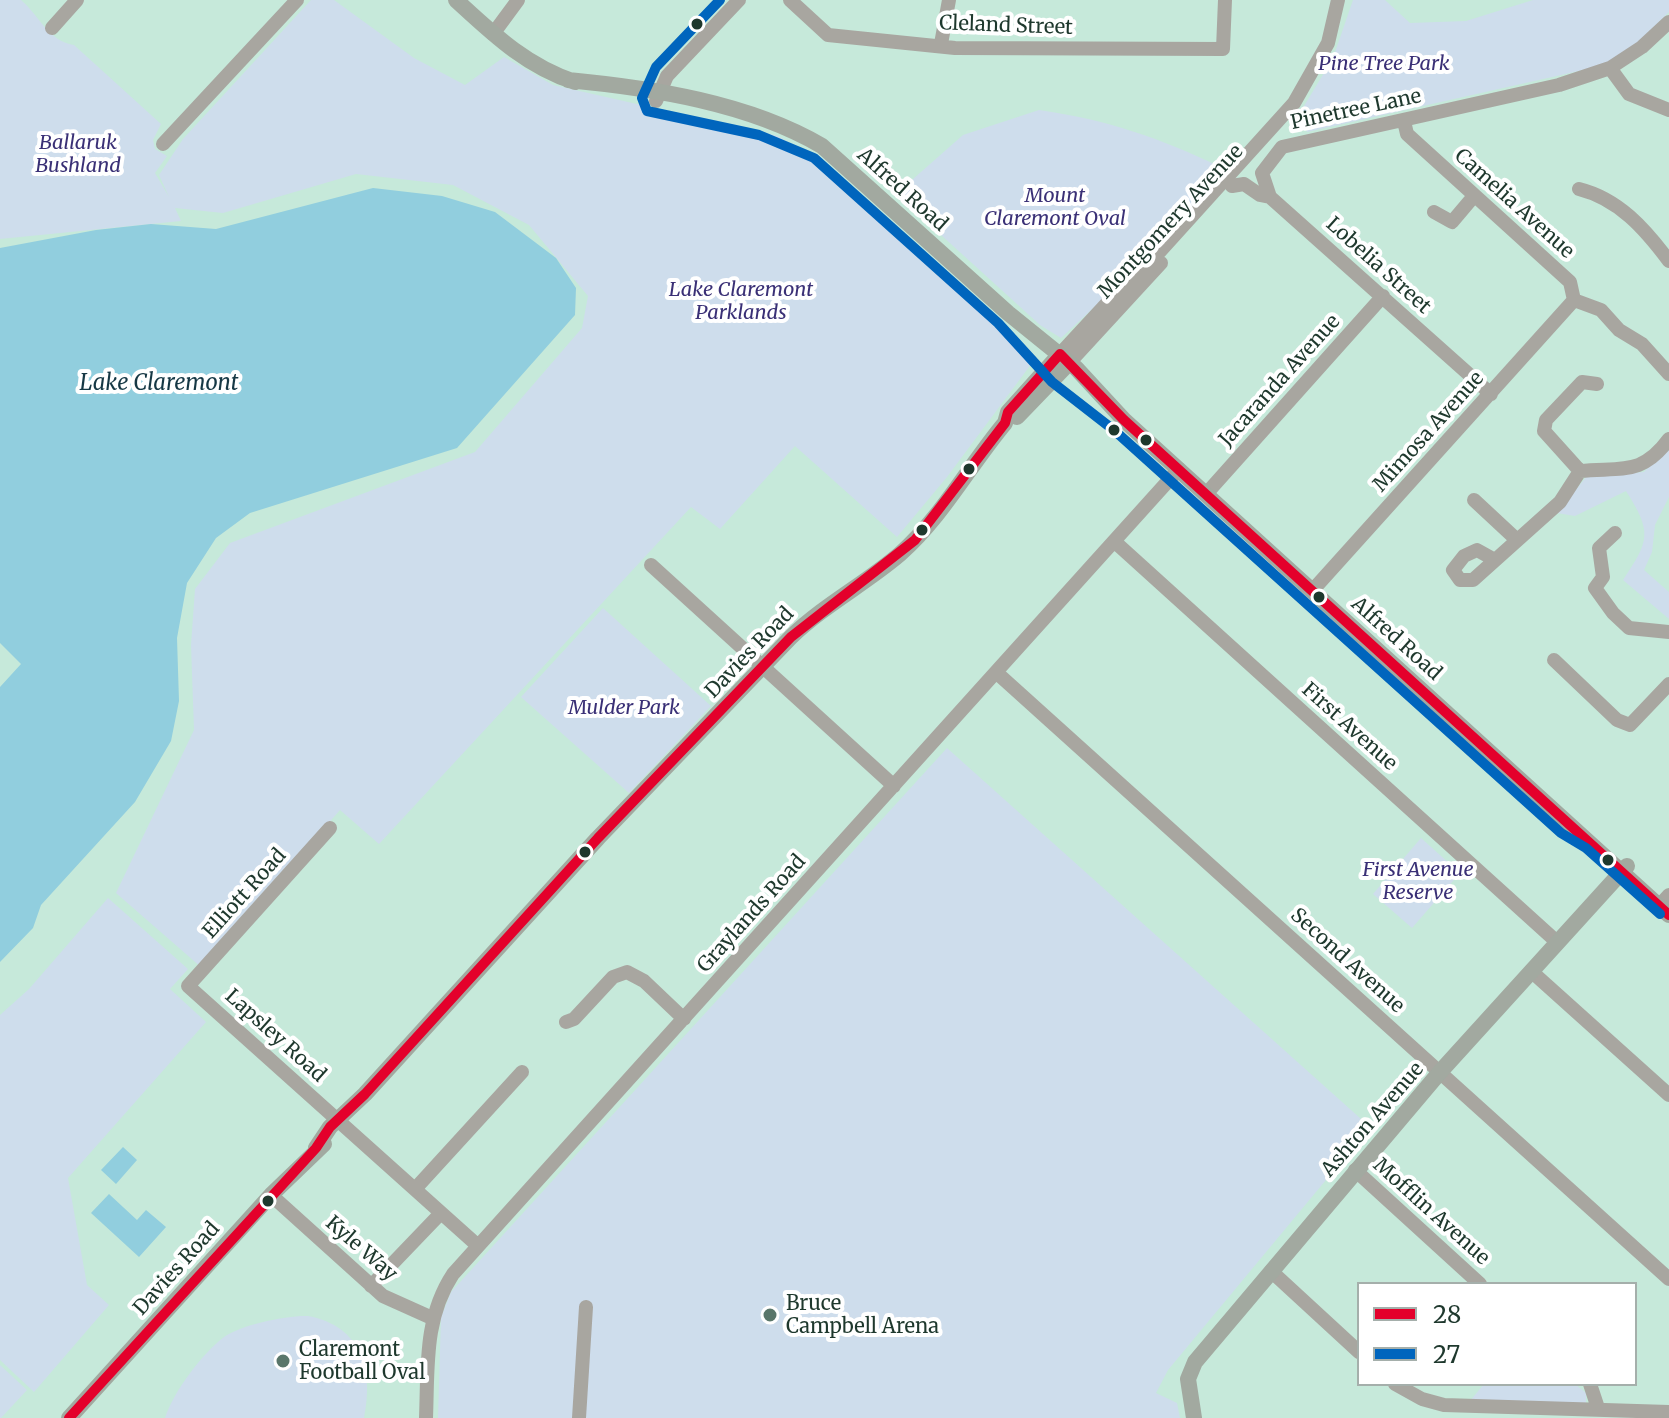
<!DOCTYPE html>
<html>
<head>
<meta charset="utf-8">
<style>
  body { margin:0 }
  #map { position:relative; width:1669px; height:1418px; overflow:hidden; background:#c6e9da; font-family:Merriweather,serif }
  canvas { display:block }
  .legend { position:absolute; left:1357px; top:1282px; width:280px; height:104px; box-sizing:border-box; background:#fff; border:2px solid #a5afab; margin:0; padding:10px 14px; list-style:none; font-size:24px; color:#1e382d }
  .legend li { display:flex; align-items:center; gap:16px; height:40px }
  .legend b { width:40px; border:2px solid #a5afab }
</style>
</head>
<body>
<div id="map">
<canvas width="1669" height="1418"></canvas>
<ul class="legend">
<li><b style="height:10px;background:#e4002b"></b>28</li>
<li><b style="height:10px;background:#0065bd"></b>27</li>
</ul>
</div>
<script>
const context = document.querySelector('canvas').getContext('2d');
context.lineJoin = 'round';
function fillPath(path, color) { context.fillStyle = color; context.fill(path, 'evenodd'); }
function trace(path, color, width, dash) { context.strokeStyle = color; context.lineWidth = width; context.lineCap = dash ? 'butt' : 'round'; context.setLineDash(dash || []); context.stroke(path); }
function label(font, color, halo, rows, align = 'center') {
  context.font = font + ' Merriweather,serif'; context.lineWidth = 8; context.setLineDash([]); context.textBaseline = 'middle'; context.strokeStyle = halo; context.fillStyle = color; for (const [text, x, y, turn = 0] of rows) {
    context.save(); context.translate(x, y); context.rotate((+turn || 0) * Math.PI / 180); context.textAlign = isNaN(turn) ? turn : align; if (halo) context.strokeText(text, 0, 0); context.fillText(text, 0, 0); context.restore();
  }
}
const green = new Path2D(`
  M0,0H21C39,15 48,41 74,45L161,124L153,140L155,149L167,156L155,173L169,197L159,175L183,139L311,0H334L414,58L465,85L504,57L553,85L778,136L808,155L1030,350L1035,359L947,477L897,537L795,446L720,529L691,507L379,844L340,810L202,968L116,893L194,730L191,645L195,589L230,543L475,452L582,328L588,296L529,225L453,185L356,174L223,213L175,208L181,221L0,239Z
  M1353,0H1385L1410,23L1466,21L1533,0H1669V12L1619,62L1307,132L1301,111L1333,58Z
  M1039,110C1109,120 1159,138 1221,167L1212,184L1140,261L1126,271L1116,287L1061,338L1040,325L896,194L963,135Z
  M1669,445V497L1655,525L1652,552L1644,570L1669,592V619L1623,580C1650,540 1652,532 1626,491L1575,516L1557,513L1587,476L1644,472Z
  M603,608L711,706L629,793L521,697Z
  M947,748L1370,1127L1168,1370L1156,1393L1177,1403L1180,1418H438L441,1317L451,1292Z
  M1421,838L1460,873L1412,928L1373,894Z
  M108,898L188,969L170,989L206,1022L68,1178L87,1285L109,1305L34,1392L0,1360V1015L29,989Z
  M308,1316C362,1326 374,1371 364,1418H165C174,1391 201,1355 224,1337C240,1325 288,1315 308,1316Z
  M0,1365L27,1390L1,1418H0Z
  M1484,1384H1575L1586,1393V1404L1470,1401Z`);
const water = new Path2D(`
  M373,188L442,196L495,212L556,258L576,288L575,315L457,448L250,513L216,538L187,583L177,638L179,701L171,741L135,802L41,905L33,928L0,962V687L21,664L0,643V248L96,230L151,224L216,229Z
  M123,1147L137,1160L116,1184L101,1170Z
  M109,1194L137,1220L146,1210L166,1227L139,1257L91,1213Z`);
const minor = new Path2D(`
  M790,0L828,35L955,48L1223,49L1225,0
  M52,28L77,0
  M493,34L518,0
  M941,44L949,0
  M1610,68L1629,94L1669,110
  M656,101L667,76L739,0
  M1404,121L1407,134L1570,282L1574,300L1601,310L1619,330L1642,344L1669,374
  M163,144L297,0
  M1232,186L1244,184L1260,195L1270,197L1491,394
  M1579,189C1619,199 1645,229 1669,261
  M1270,197L1262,173L1282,147L1559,85L1610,68L1642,47L1669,22
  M1434,212L1452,222L1474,196
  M1060,354L1135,273L1153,259L1294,103L1328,43L1338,0
  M1069,363L1161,263
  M1580,471L1544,431L1546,420L1582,382L1597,384
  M1206,494L1383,296
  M1474,500L1517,540
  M1615,533L1599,548L1603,577L1595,588L1613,613L1629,628L1669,632
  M1115,542L1557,942
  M1495,560L1477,550L1464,556L1453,570L1460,580H1473L1560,502L1580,471C1622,467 1642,476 1669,439
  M651,565L894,786
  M1312,591L1574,300
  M1554,660L1617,720L1630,725L1669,684
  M997,673L1669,1279
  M330,828L188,986L477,1245
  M1659,906L1669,895
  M1531,971L1669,1095
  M566,1022L574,1019L613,977L627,972L644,981L684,1019
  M1355,1170L1480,1284
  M415,1189L522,1072
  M271,1195L383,1296L432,1318
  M1271,1271L1359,1352
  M371,1286L441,1213
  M1395,1384L1422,1399L1444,1405L1669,1412
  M1590,1384L1598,1408
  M426,1418C428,1367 424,1318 453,1274L1179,469
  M579,1418L586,1307`);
const major = new Path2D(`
  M456,0C493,34 526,66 575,82
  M568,80C652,88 749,103 822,146L1008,313L1076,368L1124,420L1669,915
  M1017,417L1069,363
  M316,1148L330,1127L365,1094L598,838L791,637C824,605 865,584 900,554C942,517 969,466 1005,423L1008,412L1060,354
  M69,1418L271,1195L324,1144
  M1194,1418L1188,1379L1195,1362L1440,1072L1627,866`);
const bus1 = new Path2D(`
  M1060,354L1124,420L1669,915
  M69,1418L316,1148L330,1127L365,1094L598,838L791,637L915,540L1005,423L1008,412L1060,354`);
const bus2 = new Path2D(`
  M720,0L656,67L642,98L647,111L759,135L814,158L998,323L1052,382L1115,431L1561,833L1586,848L1660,914`);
const markers = [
  [697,24,7,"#1e382d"],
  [1114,430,7,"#1e382d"],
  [1146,440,7,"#1e382d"],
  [969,469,7,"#1e382d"],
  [922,530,7,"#1e382d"],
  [1319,597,7,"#1e382d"],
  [585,852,7,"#1e382d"],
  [1608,860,7,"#1e382d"],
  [268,1201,7,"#1e382d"],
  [770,1315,8,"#59766a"],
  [283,1361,8,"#59766a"]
];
const streetNames = [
  ["Cleland Street",1006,26,2],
  ["Pinetree Lane",1356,110,-12],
  ["Alfred Road",902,190,42],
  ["Camelia Avenue",1514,204,42],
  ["Montgomery Avenue",1171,222,-47],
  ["Lobelia Street",1378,266,42],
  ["Jacaranda Avenue",1280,381,-48],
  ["Mimosa Avenue",1429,432,-48],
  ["Alfred Road",1396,639,42],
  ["Davies Road",750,653,-46],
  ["First Avenue",1349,727,42],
  ["Elliott Road",245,894,-48],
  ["Graylands Road",752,914,-48],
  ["Second Avenue",1347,961,42],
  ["Lapsley Road",275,1036,42],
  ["Ashton Avenue",1373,1120,-49],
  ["Mofflin Avenue",1431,1212,42],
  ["Kyle Way",361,1249,41],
  ["Davies Road",177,1269,-48]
];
const parkNames = [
  ["Pine Tree Park",1384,64],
  ["Ballaruk",78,143],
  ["Bushland",78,166],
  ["Mount",1055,196],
  ["Claremont Oval",1055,219],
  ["Lake Claremont",741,290],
  ["Parklands",741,313],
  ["Mulder Park",624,708],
  ["First Avenue",1418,870],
  ["Reserve",1418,893]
];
const poiNames = [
  ["Bruce",786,1304],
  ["Campbell Arena",786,1327],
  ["Claremont",299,1350],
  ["Football Oval",299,1373]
];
const waterNames = [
  ["Lake Claremont",159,384]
];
fillPath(green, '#ceddec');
fillPath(water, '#91cede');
trace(minor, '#a8a6a0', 14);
trace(major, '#a2a9a0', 16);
trace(bus1, '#e4002b', 10);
trace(bus2, '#0065bd', 10);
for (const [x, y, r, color] of markers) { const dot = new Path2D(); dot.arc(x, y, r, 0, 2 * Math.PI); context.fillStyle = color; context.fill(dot); trace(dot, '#fff', 3); }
label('20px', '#1e382d', '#fff', streetNames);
label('italic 20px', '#3a3076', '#fff', parkNames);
label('20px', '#1e382d', '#fff', poiNames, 'left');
label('italic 22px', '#163845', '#fff', waterNames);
</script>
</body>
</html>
